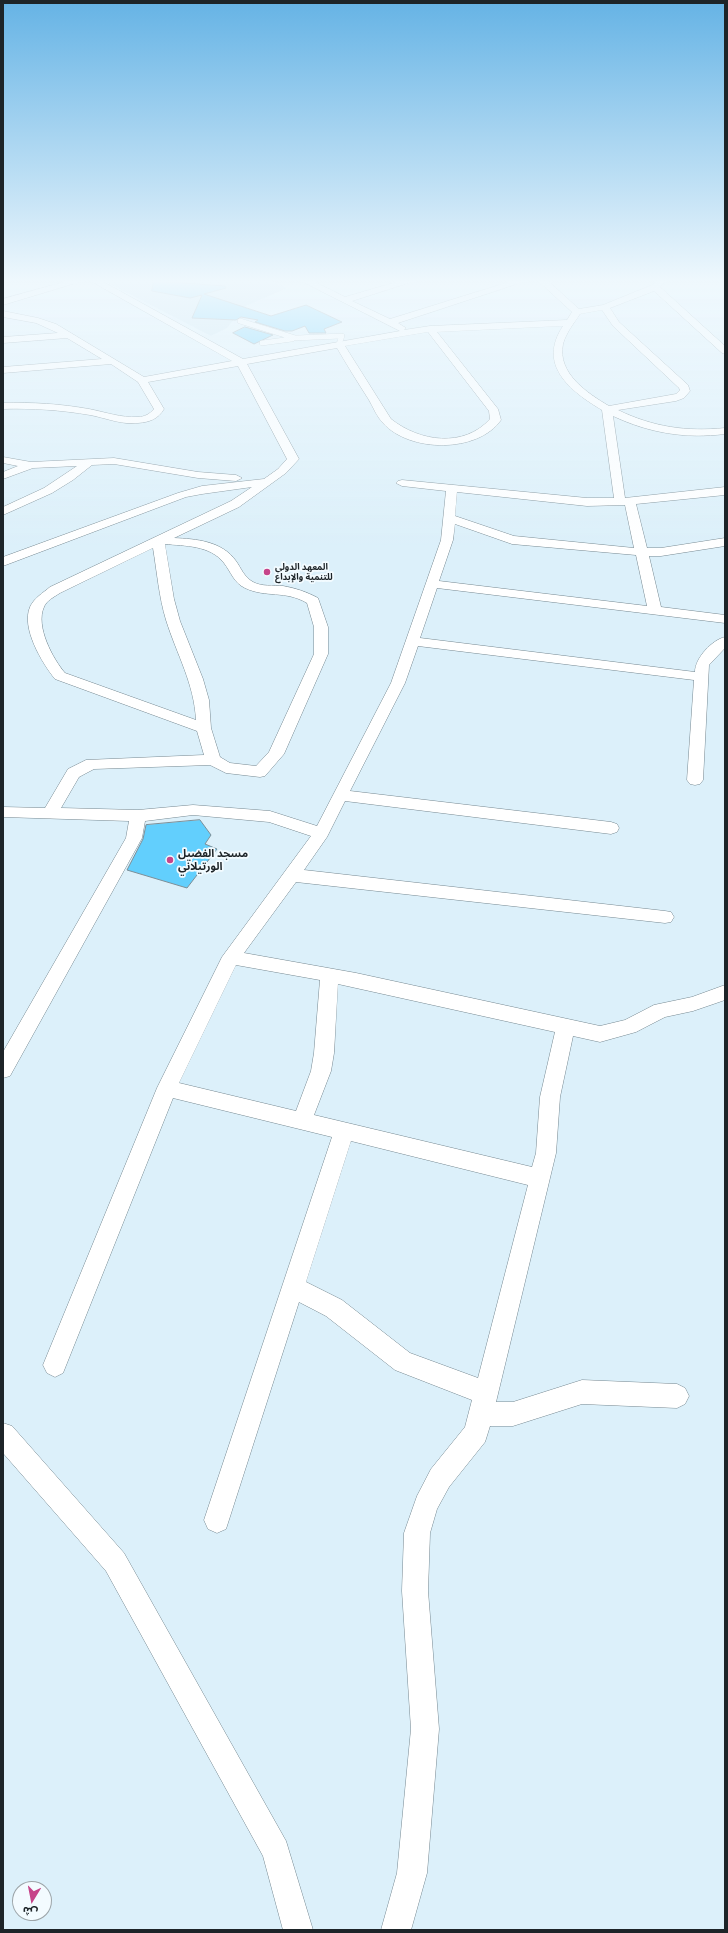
<!DOCTYPE html>
<html>
<head>
<meta charset="utf-8">
<style>
  body { margin:0 }
  #map { position:relative; width:728px; height:1933px; overflow:hidden; background:#dcf0fa; font-family:"Golos Text","Noto Sans Arabic",sans-serif }
  canvas { display:block }
  .frame { position:absolute; inset:0; border:4px solid #1d2428; pointer-events:none }
  .north { position:absolute; left:12px; top:1881px; width:40px; height:40px; box-sizing:border-box; background:#f3fbff; border:1px solid #9da5a9; border-radius:50%; rotate:190deg; font-size:11px; font-weight:700; line-height:16px; text-align:center; color:#1d2428 }
  .north::after { content:''; display:block; margin:auto; width:14px; height:18px; background:#c6448a; clip-path:polygon(50% 0,100% 100%,50% 72%,0 100%) }
</style>
</head>
<body>
<div id="map">
<canvas width="728" height="1933"></canvas>
<div class="frame"></div>
<div class="north">ش</div>
</div>
<script>
const context = document.querySelector('canvas').getContext('2d');
context.lineJoin = 'round';
function fillPath(path, color) { context.fillStyle = color; context.fill(path, 'evenodd'); }
function trace(path, color, width, dash) { context.strokeStyle = color; context.lineWidth = width; context.lineCap = dash ? 'butt' : 'round'; context.setLineDash(dash || []); context.stroke(path); }
function label(font, color, halo, rows, align = 'center') {
  context.font = font + ' "Golos Text","Noto Sans Arabic",sans-serif'; context.lineWidth = 3.5; context.setLineDash([]); context.textBaseline = 'middle'; context.strokeStyle = halo; context.fillStyle = color; for (const [text, x, y, turn = 0] of rows) {
    context.save(); context.translate(x, y); context.rotate((+turn || 0) * Math.PI / 180); context.textAlign = isNaN(turn) ? turn : align; if (halo) context.strokeText(text, 0, 0); context.fillText(text, 0, 0); context.restore();
  }
}
const built = new Path2D(`
  M102,280H269L287,288L244,307L227,328L211,336Z`);
const building = new Path2D(`
  M154,281L225,286L226,288L204,294L271,316L306,305L342,322L324,329L326,333H309L305,326L292,331H285L255,322L258,320L241,317L236,320L192,318L202,295L190,298L152,291Z
  M245,327L273,335L254,344L233,333Z
  M200,820L211,835L205,844L217,849L187,888L127,870L143,839L146,825Z`);
const service = new Path2D(`
  M240,321L295,338L342,336L339,344
  M262,343L292,339`);
const minor = new Path2D(`
  M71,280H86L3,305V299Z
  M89,280H100L243,359L400,331L299,280H311L345,297L403,280H418L352,301L390,319L515,280H529L398,323L406,328L404,330L430,326L567,320L572,312L537,280H547L579,309L603,305L652,285L657,280H667L660,287L725,346V354L722,353L654,291L610,308L619,322L688,385L690,391L684,398L676,401L618,410C653,427 687,432 725,428V434C686,439 649,433 613,416L625,498L725,487V495L636,504L647,548H661L725,538V546L661,556H649L661,607L725,615V623L437,588L420,638L695,672C695,658 712,640 725,637V648L709,665L703,780L700,784L695,785L690,784L687,780L694,680L418,646L405,683L350,791L611,822L617,824L619,828L617,832L611,834L345,801L327,837L304,870L665,911L671,912L674,917L671,922L665,923L296,882L244,953L356,973L600,1026L625,1020L654,1005L692,997L725,985V1000L693,1011L665,1017L636,1032L600,1042L573,1036L560,1097L556,1153L496,1402H513L582,1380L677,1384L685,1388L689,1396L685,1404L677,1408L582,1404L513,1426H490L485,1442L449,1487L437,1509L430,1533L428,1591L439,1729L427,1873L411,1930H381L397,1873L411,1729L402,1591L404,1533L417,1496L431,1469L465,1427L472,1400L395,1370L326,1316L299,1302L226,1529L217,1533L208,1529L204,1520L332,1137L173,1098L63,1373L55,1377L47,1373L43,1365L157,1088L222,957L311,836L269,822L193,815L145,821L142,838L10,1076L3,1078V1052L126,838L129,821L3,817V807L45,808L68,769L86,760L204,755L197,731L55,679C42,663 21,628 30,607C34,598 43,593 50,587L231,501L252,487L202,494L186,497L3,566V557L178,493L202,486L264,479L278,469L287,459L238,366L148,382L164,409C158,419 150,422 138,423C122,425 106,418 90,415C61,410 32,408 3,409V403C32,402 61,404 89,409C105,412 121,418 138,417C144,417 150,414 154,409L138,382L111,364L3,373V367L102,359L67,338L3,343V337L58,333L36,323L3,317V311L38,318L56,324L144,377L232,361ZM602,310L613,326L679,388L680,390L676,394L609,406C587,393 557,373 563,344C566,333 574,323 580,314ZM563,326C537,365 570,391 602,410L614,498H587L402,480L398,481L396,483L402,486L446,491L441,540L391,683L317,826L270,811L193,805L138,810L61,808L79,777L94,769L210,765L226,773L260,777L265,776L284,754L328,654V627L318,598C307,592 295,588 283,586C273,585 262,587 253,582C244,577 241,568 236,561C222,541 196,539 174,538L239,507L286,473L299,459L247,364L337,348C347,365 358,383 369,400C373,407 377,417 383,423C410,453 478,453 501,420L498,409L437,332ZM428,332L489,411L490,419C464,448 420,442 391,419L345,346ZM457,492L587,506L625,505L634,548L514,536L455,516ZM455,524L512,544L636,555L647,606L439,581L453,540ZM165,544C185,546 210,545 224,563C231,572 234,583 245,588C266,598 285,590 307,603L314,627V654L269,752L256,766L230,763L220,757L211,728L209,700L203,679L180,621L174,599ZM153,548C157,572 159,597 166,620C177,655 194,683 196,720L65,673C53,659 35,626 44,607C46,601 54,597 60,593ZM236,965L320,980L314,1053L311,1071L296,1111L179,1083ZM338,984L555,1032L540,1097L536,1153L532,1167L314,1115L331,1071L334,1053ZM351,1141L528,1185L478,1378L410,1353L342,1300L306,1282Z
  M3,457L31,462L114,458L198,472L236,475L242,478L236,481L198,478L114,464L92,465L73,480L52,493L3,515V507L44,488L77,466L33,468L3,479V472L18,466L3,463Z
  M3,1423L12,1426L124,1553L286,1841L313,1930H283L263,1856L106,1571L3,1453Z`);
const markers = [
  [267,572,4,"#c6448a"],
  [170,860,4,"#c6448a"]
];
const farPoinames = [
  ["المعهد الدولي",275,567],
  ["للتنمية والإبداع",275,577]
];
const poiNames = [
  ["مسجد الفضيل",178,854],
  ["الورتيلاني",178,867]
];
fillPath(built, '#c8e3f0');
fillPath(building, '#62cffd');
trace(building, '#7c8e97', 1);
trace(service, '#768891', 5.5);
trace(minor, '#768891', 1);
trace(service, '#fff', 5);
fillPath(minor, '#fff');
const sky = context.createLinearGradient(0, 0, 0, 551);
sky.addColorStop(0, '#65b3e5');
sky.addColorStop(0.51, '#eff8fd');
sky.addColorStop(1, '#eff8fd00');
context.fillStyle = sky;
context.fillRect(0, 0, 728, 551);
for (const [x, y, r, color] of markers) { const dot = new Path2D(); dot.arc(x, y, r, 0, 2 * Math.PI); context.fillStyle = color; context.fill(dot); trace(dot, '#f3fbff', 1.5); }
label('bold 9px', '#1d2428', '#f3fbff', farPoinames, 'left');
label('bold 11px', '#1d2428', '#f3fbff', poiNames, 'left');
</script>
</body>
</html>
